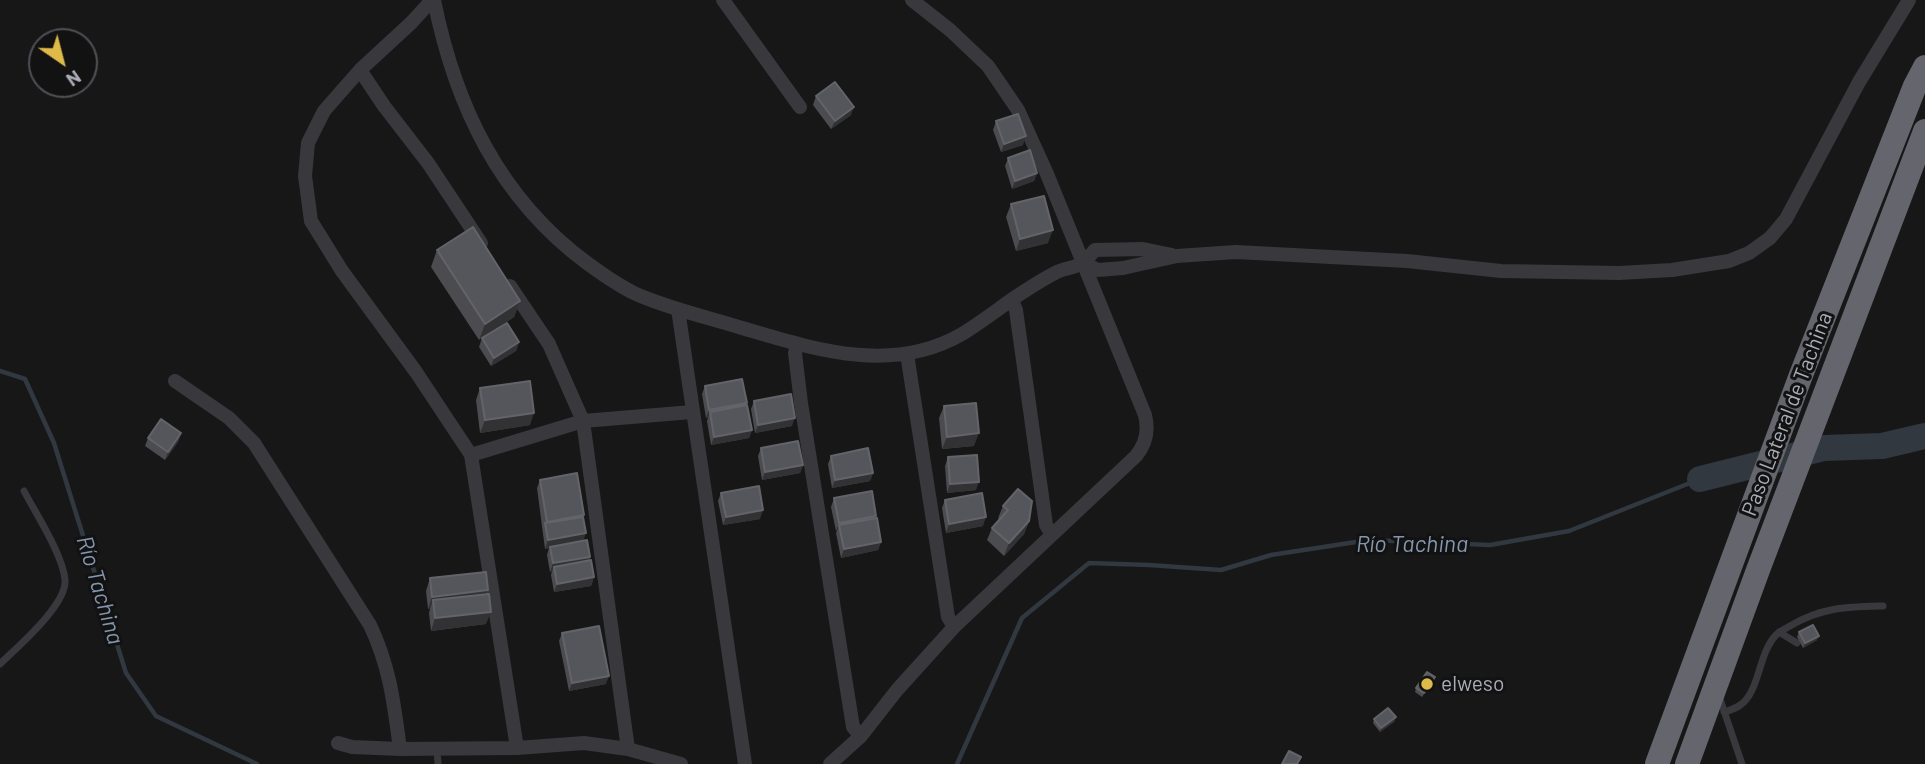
<!DOCTYPE html>
<html>
<head>
<meta charset="utf-8">
<style>
  body { margin:0 }
  #map { position:relative; width:1925px; height:764px; overflow:hidden; background:#171718; font-family:Barlow,sans-serif }
  canvas { display:block }
  .north { position:absolute; left:28px; top:28px; width:70px; height:70px; box-sizing:border-box; background:#121213; border:2px solid #4f5055; border-radius:50%; rotate:145deg; font-size:19px; font-weight:700; line-height:28px; text-align:center; color:#aaadb7 }
  .north::after { content:''; display:block; margin:auto; width:24px; height:32px; background:#deba49; clip-path:polygon(50% 0,100% 100%,50% 72%,0 100%) }
</style>
</head>
<body>
<div id="map">
<canvas width="1925" height="764"></canvas>
<div class="north">N</div>
</div>
<script>
const context = document.querySelector('canvas').getContext('2d');
context.lineJoin = 'round';
function trace(path, color, width, dash) { context.strokeStyle = color; context.lineWidth = width; context.lineCap = dash ? 'butt' : 'round'; context.setLineDash(dash || []); context.stroke(path); }
function fillPath(path, color) { context.fillStyle = color; context.fill(path, 'evenodd'); }
function label(font, color, halo, rows, align = 'center') {
  context.font = font + ' Barlow,sans-serif'; context.lineWidth = 6; context.setLineDash([]); context.textBaseline = 'middle'; context.strokeStyle = halo; context.fillStyle = color; for (const [text, x, y, turn = 0] of rows) {
    context.save(); context.translate(x, y); context.rotate((+turn || 0) * Math.PI / 180); context.textAlign = isNaN(turn) ? turn : align; if (halo) context.strokeText(text, 0, 0); context.fillText(text, 0, 0); context.restore();
  }
}
const stream = new Path2D(`
  M0,371L25,379L54,443L126,673L156,716L257,764
  M957,764L1022,618L1089,563L1149,565L1221,570L1271,555L1369,540L1490,545L1569,531L1700,479`);
const river = new Path2D(`
  M1700,479L1824,448L1882,446L1925,436`);
const lane = new Path2D(`
  M1779,632L1797,643
  M0,664C17,647 67,605 65,580C63,555 36,514 24,491
  M1719,696L1742,764
  M1724,712C1731,710 1738,708 1744,702C1760,686 1759,653 1776,635C1780,631 1785,629 1790,626C1822,607 1847,607 1883,606
  M437,749L438,764`);
const street = new Path2D(`
  M432,0L411,23L360,70L384,106L428,163L481,243
  M434,0C455,105 499,198 587,263C602,274 619,286 636,294C670,309 707,317 742,328C814,349 891,375 962,334C980,323 997,310 1014,298C1028,289 1041,280 1055,273C1064,268 1077,268 1084,262C1088,259 1091,254 1095,250L1143,249L1172,255
  M723,0L800,107
  M360,70L324,111L308,143L305,176L311,221L342,271L416,372L471,455
  M1083,263L1098,270L1123,268L1177,256L1236,252L1407,261L1501,271L1619,273L1672,270L1729,261L1749,253L1770,238L1786,219L1859,82L1909,0
  M510,286L549,344L583,421L628,749
  M1012,300L1016,310L1046,525L1052,535
  M678,309L745,764
  M797,344L795,353L801,403L853,727L861,736
  M907,354L948,617L954,627
  M175,381L229,418L254,443L370,625C390,667 394,704 400,749
  M338,743L352,747L400,749L517,748L584,743L628,749L681,764
  M517,748L471,455L583,421L692,412
  M830,764L861,736L897,690L954,627L1136,456C1146,444 1149,431 1145,415L1047,174L1018,110L988,66L950,30L912,0`);
const highway = new Path2D(`
  M1657,764L1801,375L1915,86L1925,67
  M1687,764L1758,570L1925,131`);
const wall = new Path2D(`
  M816,96L851,115L831,129L813,105Z
  M996,121L1023,145L1001,152L993,130Z
  M1008,158L1037,173L1034,181L1012,189L1005,166Z
  M1011,204L1048,243L1016,251L1006,217Z
  M437,250L520,301L514,317L479,340L431,267Z
  M482,338L519,342L516,351L491,366L479,347Z
  M705,386L747,403L746,406L752,430L749,438L711,445L707,421L708,418H706L702,394Z
  M480,388L530,425L480,433L476,400Z
  M754,401L792,426L755,433L751,409Z
  M944,406L974,446L942,449L939,418Z
  M181,433L178,442L165,460L145,446L148,438Z
  M761,448L803,465L800,473L762,480L758,456Z
  M831,456L873,473L870,481L832,488L828,464Z
  M948,457L976,490L947,493L945,466Z
  M540,480L584,515L583,541L590,557L589,561L594,577L591,586L554,592L551,575L552,571L550,572L547,555L549,548L545,549L537,488Z
  M721,493L760,519L723,525L718,501Z
  M834,498L876,516L875,518L881,542L878,550L841,558L836,533L837,531H836L831,507Z
  M945,500L983,526L946,533L942,508Z
  M1003,506L1029,521L1024,534L1004,556L987,540L992,528L999,519L998,518Z
  M430,578L488,590L487,594L486,624L431,631L429,613L430,609H428L426,591Z
  M1799,632L1817,640L1803,648L1797,637Z
  M562,633L606,684L569,691L559,641Z
  M1433,681L1422,697L1415,692L1416,688Z
  M1396,717L1394,722L1380,732L1373,723L1374,719Z`);
const shadedWall = new Path2D(`
  M854,107L851,115L831,129L835,121Z
  M1026,136L1023,145L1001,152L1004,144Z
  M1037,173L1034,181L1012,189L1015,181Z
  M1053,230L1048,243L1016,251L1020,239Z
  M520,301L514,317L479,340L485,324Z
  M519,342L516,351L491,366L494,358Z
  M747,403L744,411L710,412L708,418H706L709,410Z
  M534,413L530,425L480,433L485,420Z
  M795,418L792,426L755,433L758,425Z
  M752,430L749,438L711,445L714,437Z
  M181,433L178,442L165,460L168,452Z
  M979,433L974,446L942,449L947,437Z
  M803,465L800,473L762,480L765,472Z
  M873,473L870,481L832,488L835,480Z
  M979,482L976,490L947,493L950,484Z
  M763,510L760,519L723,525L726,517Z
  M584,515L581,523L546,524L547,522Z
  M876,516L873,524L839,525L837,531H836L839,523Z
  M986,517L983,526L946,533L949,524Z
  M1029,521L1024,534L1004,556L1009,543Z
  M586,533L583,542L545,549L548,540Z
  M881,542L878,550L841,558L844,549Z
  M590,557L587,565L554,567L552,571L550,572L553,563Z
  M594,577L591,586L554,592L557,584Z
  M488,590L483,603L433,600L430,609H428L432,597Z
  M491,612L486,624L431,631L435,618Z
  M1819,636L1817,640L1803,648L1805,643Z
  M609,676L606,684L569,691L572,683Z
  M1396,717L1394,722L1380,732L1381,728Z`);
const building = new Path2D(`
  M835,82L854,107L835,121L816,96Z
  M1018,114L1026,136L1004,144L996,121Z
  M1030,150L1037,173L1015,181L1008,158Z
  M1044,196L1053,230L1020,239L1011,204Z
  M473,227L520,301L485,324L437,250Z
  M507,323L519,342L494,358L482,338Z
  M742,379L747,403L709,410L705,386Z
  M530,381L534,413L485,420L480,388Z
  M791,394L795,418L758,425L754,401Z
  M976,403L979,433L947,437L944,406Z
  M747,405L752,430L714,437L710,412Z
  M161,419L181,433L168,452L148,438Z
  M798,441L803,465L765,472L761,448Z
  M868,448L873,473L835,480L831,456Z
  M977,455L979,482L950,484L948,457Z
  M577,473L584,515L547,522L540,480Z
  M759,486L763,510L726,517L721,493Z
  M1018,489L1032,501L1029,521L1009,543L992,528L1008,510L1003,506Z
  M872,491L876,516L839,523L834,498Z
  M982,493L986,517L949,524L945,500Z
  M583,517L586,533L548,540L545,523Z
  M877,518L881,542L844,549L839,525Z
  M587,540L590,557L553,563L550,547Z
  M591,560L594,577L557,584L554,567Z
  M486,572L488,590L432,597L430,578Z
  M489,594L491,612L435,618L433,600Z
  M1813,625L1819,636L1805,643L1799,632Z
  M599,626L609,676L572,683L562,633Z
  M1427,672L1435,677L1424,693L1416,688Z
  M1388,708L1396,717L1381,728L1374,719Z
  M1289,751L1301,757L1297,764H1282Z`);
const markers = [
  [1427,684,7,"#deba49"]
];
const streetNames = [
  ["Paso Lateral de Tachina",1787,414,-69]
];
const poiNames = [
  ["elweso",1441,684]
];
const waterNames = [
  ["Río Tachina",1412,544],
  ["Río Tachina",100,590,73]
];
trace(stream, '#313840', 4.5);
trace(river, '#313840', 26);
trace(lane, '#38383d', 7);
trace(street, '#38383d', 14);
trace(highway, '#65666d', 24);
fillPath(wall, '#4b4b50');
fillPath(shadedWall, '#323235');
fillPath(building, '#55565b');
trace(building, '#636469', 2);
for (const [x, y, r, color] of markers) { const dot = new Path2D(); dot.arc(x, y, r, 0, 2 * Math.PI); context.fillStyle = color; context.fill(dot); trace(dot, '#121213', 2.5); }
label('21px', '#aaadb7', '#121213', streetNames);
label('21px', '#aaadb7', '#121213', poiNames, 'left');
label('italic 23px', '#8597ae', '#121213', waterNames);
</script>
</body>
</html>
